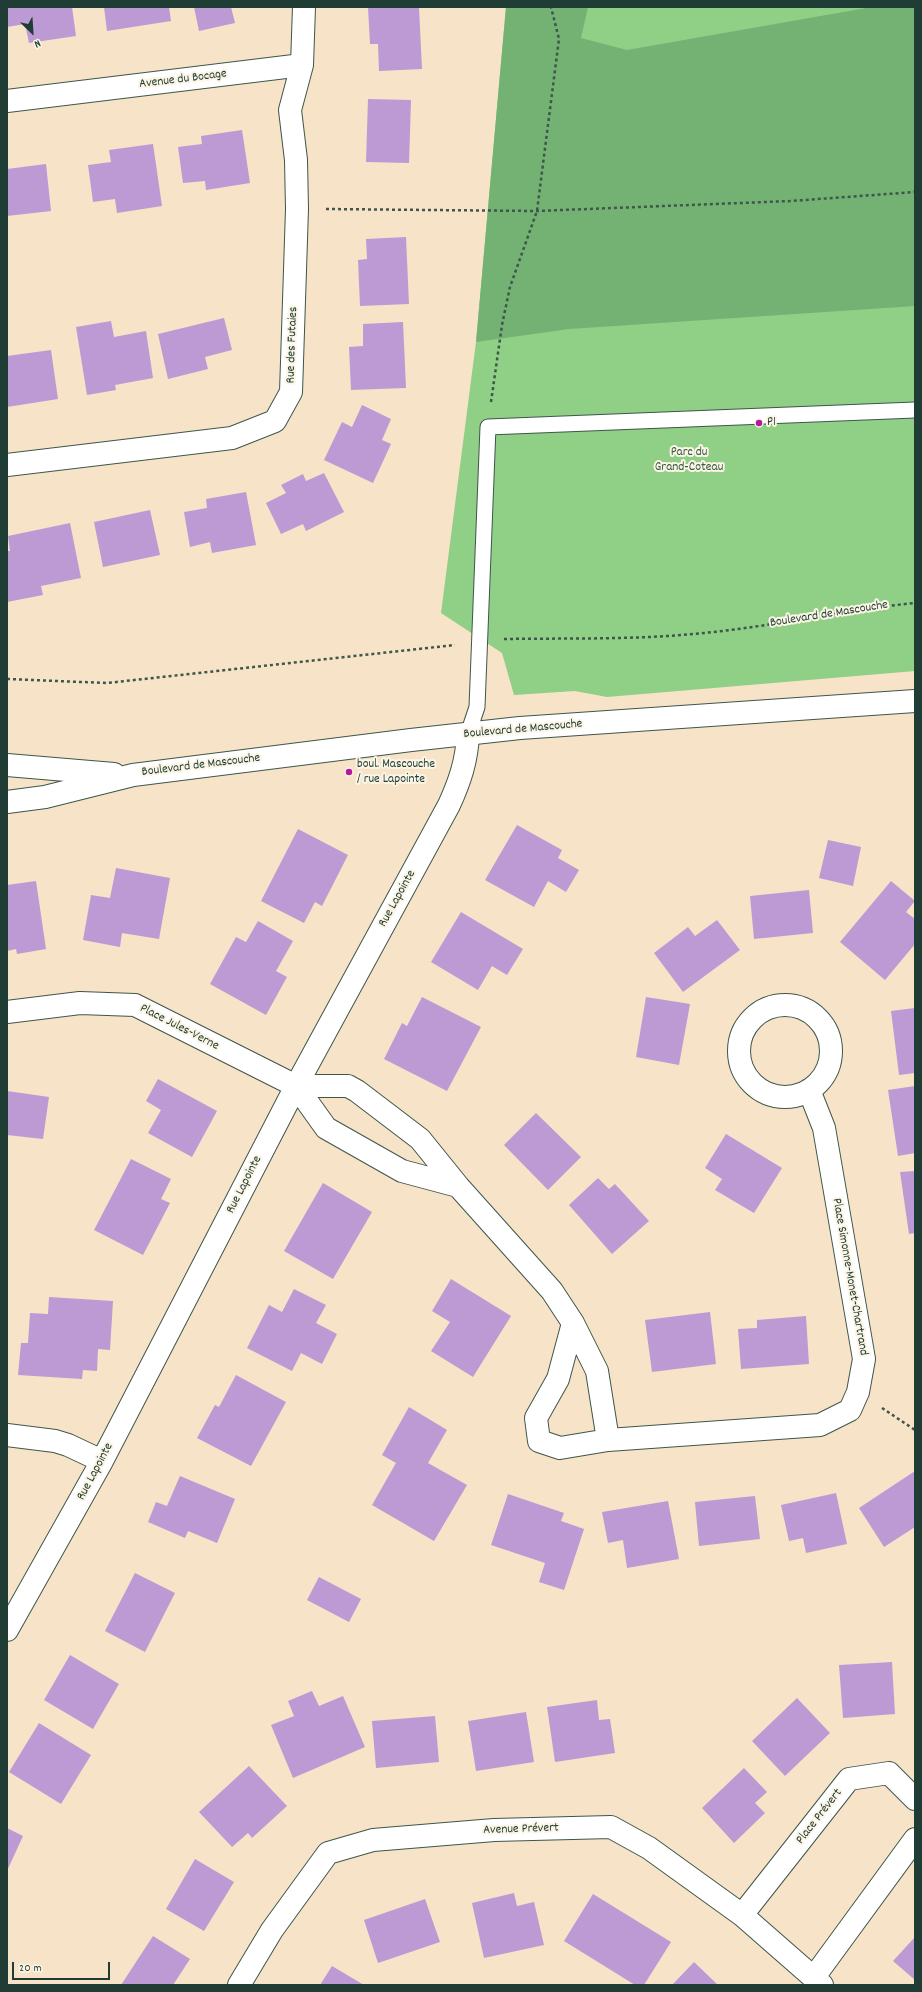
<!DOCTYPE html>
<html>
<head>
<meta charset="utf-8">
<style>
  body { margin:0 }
  #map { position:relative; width:922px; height:1992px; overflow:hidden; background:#f6e3c8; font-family:Dekko,sans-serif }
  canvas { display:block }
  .frame { position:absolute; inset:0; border:8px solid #1f3d34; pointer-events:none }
  .north { position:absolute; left:12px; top:12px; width:40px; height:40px; -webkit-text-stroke:3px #fcf5e5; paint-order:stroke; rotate:155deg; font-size:11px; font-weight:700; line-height:16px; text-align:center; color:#1f3d34 }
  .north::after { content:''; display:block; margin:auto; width:14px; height:18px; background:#1f3d34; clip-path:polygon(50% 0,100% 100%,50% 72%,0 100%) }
  .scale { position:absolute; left:12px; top:1962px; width:98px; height:18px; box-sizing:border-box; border:2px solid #1f3d34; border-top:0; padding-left:5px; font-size:12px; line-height:14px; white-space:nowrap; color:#1f3d34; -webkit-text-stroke:3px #fcf5e5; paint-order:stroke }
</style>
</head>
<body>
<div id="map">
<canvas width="922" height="1992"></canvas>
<div class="frame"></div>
<div class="north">N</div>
<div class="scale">20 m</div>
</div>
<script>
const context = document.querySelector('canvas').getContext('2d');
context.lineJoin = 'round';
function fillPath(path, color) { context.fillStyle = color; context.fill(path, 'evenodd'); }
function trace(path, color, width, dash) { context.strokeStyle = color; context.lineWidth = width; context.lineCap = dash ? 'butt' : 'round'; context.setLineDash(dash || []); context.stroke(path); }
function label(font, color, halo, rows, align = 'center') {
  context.font = font + ' Dekko,sans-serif'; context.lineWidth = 4; context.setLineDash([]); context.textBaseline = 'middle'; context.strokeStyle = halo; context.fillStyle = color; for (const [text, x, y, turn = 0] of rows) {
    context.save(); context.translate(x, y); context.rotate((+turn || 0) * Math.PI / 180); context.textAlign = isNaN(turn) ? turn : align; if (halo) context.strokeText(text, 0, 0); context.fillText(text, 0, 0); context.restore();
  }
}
const green = new Path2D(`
  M506,7H915V671L607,697L575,691L514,695L502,653L441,613L476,342Z`);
const forest = new Path2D(`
  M506,7H588L581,38L627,50L872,7H915V306L569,329L476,342Z`);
const building = new Path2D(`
  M7,7H72L76,36L29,43L25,24L7,27Z
  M104,7H169L171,21L107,31Z
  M194,7H231L235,23L199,31Z
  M368,7H419L422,69L379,71L378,44H370Z
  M368,99L411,100L409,163L366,162Z
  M242,130L250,183L206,190L205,181L183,183L178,147L202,144L201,136Z
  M153,144L162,206L117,213L115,199L93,202L88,165L111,162L109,150Z
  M46,164L51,211L7,216V169Z
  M406,237L409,304L360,306L358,260L367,259L366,239Z
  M224,318L232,350L205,357L208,369L168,379L158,334Z
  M111,321L114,337L146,331L153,378L115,385L116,390L87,395L76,327Z
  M403,322L406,388L351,390L349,347L363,346V324Z
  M51,350L58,399L7,407V356Z
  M362,405L391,419L382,440L391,444L373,483L324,460L342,422L352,427Z
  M324,473L344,512L306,531L303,524L281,534L266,503L286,493L281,485L303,474L306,481Z
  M246,492L256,545L212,553L210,542L190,547L184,512L207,508L206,499Z
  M150,510L160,555L103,567L94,522Z
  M70,523L81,578L41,586L43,595L7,602V551H10L8,536Z
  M517,825L562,850L558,858L579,870L566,892L548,881L534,907L485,880Z
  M298,829L348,855L322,906L315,902L304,923L261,901Z
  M828,840L861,847L853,886L819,878Z
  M116,868L170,878L159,939L122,933L120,947L83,940L91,895L110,898Z
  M36,881L46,949L17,954L16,949L7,951V885Z
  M891,881L915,901L906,912L915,919V944L885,980L840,942Z
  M809,890L813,933L754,939L750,896Z
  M461,912L523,949L507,975L492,966L478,990L431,962Z
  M717,920L740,950L683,992L654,953L688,927L695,936Z
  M258,921L293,941L276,971L287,977L266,1015L210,984L236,937L246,942Z
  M422,997L481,1027L447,1091L384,1059L402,1023L407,1026Z
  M646,997L690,1004L679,1065L636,1057Z
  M915,1008V1073L899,1075L891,1011Z
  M158,1079L217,1111L192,1157L148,1133L161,1110L146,1101Z
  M915,1086V1153L898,1156L888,1090Z
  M7,1091L49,1097L43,1139L7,1135Z
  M536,1113L581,1157L548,1190L504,1145Z
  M726,1134L782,1168L754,1213L715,1190L722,1179L705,1168Z
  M131,1159L171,1179L161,1199L170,1203L143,1255L94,1230Z
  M915,1171V1233L909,1234L900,1172Z
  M598,1178L609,1189L615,1184L649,1221L612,1254L569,1205Z
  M323,1183L372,1212L333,1279L284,1251Z
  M451,1279L511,1316L473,1377L431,1351L450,1322L432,1311Z
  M294,1289L326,1305L316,1323L337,1334L322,1364L301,1353L292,1371L247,1348L269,1305L282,1312Z
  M49,1297L113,1301L110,1350L98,1349L97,1371L83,1370L82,1379L18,1375L21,1343H28L30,1313L48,1314Z
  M710,1312L716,1364L652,1372L645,1320Z
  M806,1316L809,1364L741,1369L738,1329L757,1328V1320Z
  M236,1375L286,1402L251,1466L197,1438L215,1405L219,1407Z
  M409,1407L447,1430L428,1463L467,1485L434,1541L372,1505L396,1463L382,1455Z
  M915,1471V1527L884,1547L859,1508Z
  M180,1476L235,1499L217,1543L188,1531L185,1538L148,1522L156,1502L167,1506Z
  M836,1493L847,1544L806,1553L803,1538L789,1541L781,1505Z
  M508,1494L564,1513L561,1521L584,1529L564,1590L539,1582L545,1563L491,1545Z
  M755,1496L760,1539L699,1546L695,1502Z
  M668,1501L679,1559L627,1568L623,1540L608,1543L602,1512Z
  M135,1573L175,1593L145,1652L105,1631Z
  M319,1577L361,1599L349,1622L307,1600Z
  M70,1655L119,1684L93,1729L44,1700Z
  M892,1662L895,1714L843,1718L839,1665Z
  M312,1691L319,1706L343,1696L365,1747L293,1778L271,1725L294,1716L288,1701Z
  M797,1698L830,1733L785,1776L752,1741Z
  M597,1700L599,1720L610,1719L615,1753L555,1762L547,1707Z
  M526,1712L534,1762L476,1771L468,1721Z
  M435,1716L439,1762L376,1768L372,1721Z
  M39,1723L91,1755L61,1804L9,1772Z
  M249,1766L287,1806L252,1838L248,1833L232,1847L199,1812Z
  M744,1768L767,1792L755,1803L765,1813L734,1843L702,1808Z
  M7,1828L23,1836L7,1871Z
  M195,1859L234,1882L204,1931L166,1909Z
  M514,1893L517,1906L534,1902L544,1945L484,1958L472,1903Z
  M593,1894L671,1942L644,1985H635L564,1941Z
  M425,1899L440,1942L378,1963L364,1920Z
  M153,1936L190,1959L173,1985H121Z
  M915,1937V1980L893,1961Z
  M694,1962L718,1985H672Z
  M332,1966L364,1985H320Z`);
const path = new Path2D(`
  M326,209L537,211L791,201L915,192
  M491,402L502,325L510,287L537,211L559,39L551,7
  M504,639C571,638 638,640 704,633C775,626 844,610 915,603
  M7,679L107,683L455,645
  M882,1408L915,1430`);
const service = new Path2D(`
  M468,734L477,707L488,427L915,410`);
const minor = new Path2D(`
  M7,101L302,65L304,7
  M7,465L232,438L275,421L291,392L297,209L296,160L290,110L302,65
  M739 1051a46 46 0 1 1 92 0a46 46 0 1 1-92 0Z
  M7,1012L80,1003L135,1005L296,1086H348L357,1091L420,1139L458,1186L552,1291L573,1323L597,1371L608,1440
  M296,1086L326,1128L402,1171L458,1186
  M573,1323L558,1379L536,1418L539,1441L560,1448L608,1440L820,1425L850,1410L858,1392L864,1359L824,1128L809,1090
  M7,1435L55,1441L68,1445L102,1461
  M7,1630L102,1461L296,1086L449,805C460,781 467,760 468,734
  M742,1915L849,1779L889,1773L915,1799
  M814,1977L915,1839
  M239,1985L272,1930L328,1853L373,1840L494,1830L611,1827L649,1848L742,1915L822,1985`);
const tertiary = new Path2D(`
  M7,765L114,774
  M7,802L45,797L133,775L411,740L520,728L915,701`);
const markers = [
  [759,423,4,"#b5179e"],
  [349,772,4,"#b5179e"]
];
const streetNames = [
  ["Avenue du Bocage",183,80,-7],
  ["Rue des Futaies",293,345,-88],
  ["Boulevard de Mascouche",829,615,-9],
  ["Boulevard de Mascouche",523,730,-5],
  ["Boulevard de Mascouche",201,766,-7],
  ["Rue Lapointe",398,899,-61],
  ["Place Jules-Verne",179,1028,27],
  ["Rue Lapointe",245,1185,-63],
  ["Place Simonne-Monet-Chartrand",849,1277,80],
  ["Rue Lapointe",96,1472,-62],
  ["Place Prévert",820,1817,-52],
  ["Avenue Prévert",521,1830,-2]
];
const poiNames = [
  ["P1",767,423],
  ["boul. Mascouche",357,765],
  ["/ rue Lapointe",357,780]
];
const parkNames = [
  ["Parc du",689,453],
  ["Grand-Coteau",689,468]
];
fillPath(green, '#8fcf86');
fillPath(forest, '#73b273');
fillPath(building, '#bd9ad4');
trace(service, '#3f564a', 17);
trace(minor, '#3f564a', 24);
trace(tertiary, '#3f564a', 24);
trace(path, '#3f564a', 2.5, [3, 3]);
trace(service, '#fff', 15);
trace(minor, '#fff', 22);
trace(tertiary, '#fff', 22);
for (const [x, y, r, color] of markers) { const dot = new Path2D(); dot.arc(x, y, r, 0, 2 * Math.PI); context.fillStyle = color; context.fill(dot); trace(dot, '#fcf5e5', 1.5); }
label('13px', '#1f3d34', '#fcf5e5', streetNames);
label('13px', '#1f3d34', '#fcf5e5', poiNames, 'left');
label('13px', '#355a44', '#fcf5e5', parkNames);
</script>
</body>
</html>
